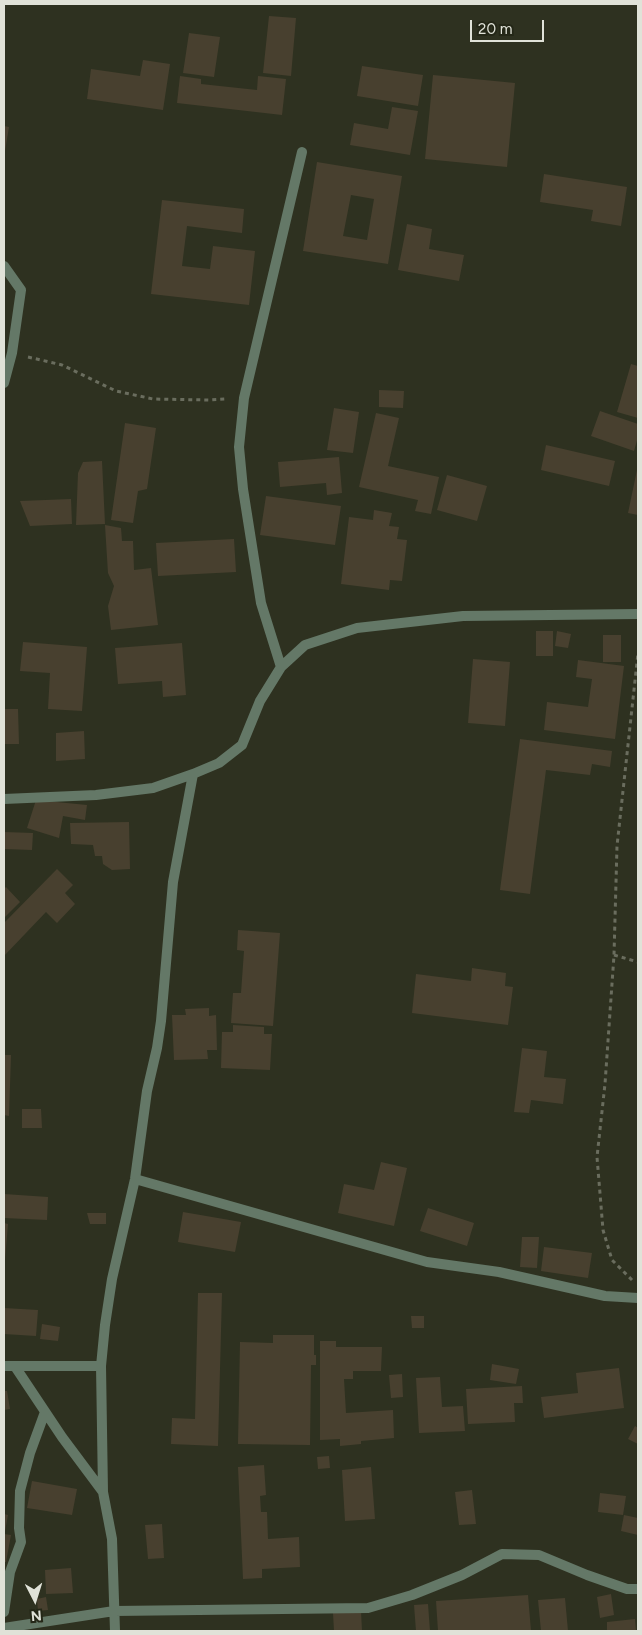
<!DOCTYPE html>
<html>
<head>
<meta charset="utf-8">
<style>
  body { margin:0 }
  #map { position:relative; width:642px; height:1635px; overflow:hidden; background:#2e3120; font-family:Figtree,sans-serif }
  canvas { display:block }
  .frame { position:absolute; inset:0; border:5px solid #e0e2d8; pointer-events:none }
  .north { position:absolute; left:10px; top:1575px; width:50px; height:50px; -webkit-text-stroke:4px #242717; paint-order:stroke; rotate:175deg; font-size:14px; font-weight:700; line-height:20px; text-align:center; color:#e0e2d8 }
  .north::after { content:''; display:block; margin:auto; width:18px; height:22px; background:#e0e2d8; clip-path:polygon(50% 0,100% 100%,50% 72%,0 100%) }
  .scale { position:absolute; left:470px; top:20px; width:74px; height:22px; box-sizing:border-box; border:2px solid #e0e2d8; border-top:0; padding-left:6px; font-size:15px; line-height:18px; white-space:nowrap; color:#e0e2d8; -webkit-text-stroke:4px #242717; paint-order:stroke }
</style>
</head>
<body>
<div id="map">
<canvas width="642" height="1635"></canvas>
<div class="frame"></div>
<div class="north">N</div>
<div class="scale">20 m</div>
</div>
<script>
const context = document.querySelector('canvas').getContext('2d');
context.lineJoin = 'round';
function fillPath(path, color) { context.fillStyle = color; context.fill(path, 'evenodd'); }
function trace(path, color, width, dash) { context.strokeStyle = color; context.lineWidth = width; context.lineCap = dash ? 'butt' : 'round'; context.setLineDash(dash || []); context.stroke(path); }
const building = new Path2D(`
  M269,16L296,18L291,76L263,73Z
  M189,33L220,37L214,77L183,73Z
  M143,60L170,64L163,110L87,99L91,69L140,76Z
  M362,66L423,75L418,106L357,96Z
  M433,75L515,83L507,167L425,159Z
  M180,76L201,79V84L257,90L258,76L286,79L282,115L177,103Z
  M392,107L418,111L410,155L350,145L354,123L388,129Z
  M4,126L9,127L5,151H4Z
  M317,162L402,176L388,264L303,251ZM351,195L374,199L367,240L343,236Z
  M544,174L627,187L621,226L591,221L593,210L540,202Z
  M162,200L244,209L242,233L187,226L182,266L210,269L213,246L255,251L249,305L151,294Z
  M407,224L432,229L429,249L464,255L459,281L398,270Z
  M631,364L638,366V418L617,412Z
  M379,390L404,391L403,408L379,407Z
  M334,408L359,412L353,453L327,450Z
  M600,411L638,424V437L634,451L591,436Z
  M376,413L399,418L388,466L439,477L431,514L415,511L418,500L359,487Z
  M125,423L156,428L147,489L138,491L133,523L111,520Z
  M546,445L615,461L609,486L541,470Z
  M339,457L342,493L327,495L326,483L280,487L278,462Z
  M102,461L105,524L76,525L78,473L83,462Z
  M637,470H638V515L628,513Z
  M447,475L487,486L477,521L437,510Z
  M266,496L341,506L335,545L260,535Z
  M71,499L72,524L30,526L20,501Z
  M374,510L392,513L389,526L399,527L397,539L407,540L402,581L390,580L389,590L341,584L349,517L373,520Z
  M105,525L121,528L122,541H133L134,570L151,568L158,625L111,630L108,606L114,586L108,573Z
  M234,539L236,572L158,576L156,543Z
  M536,631H553V656H536Z
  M557,631L571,634L568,648L555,646Z
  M603,635H621V662H603Z
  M23,642L87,647L82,711L48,709L50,673L20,671Z
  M182,643L186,695L163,697L162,681L118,684L115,648Z
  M473,659L510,662L505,726L468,723Z
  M578,660L624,666L615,739L544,730L547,702L588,707L592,679L576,677Z
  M4,709H18L19,744H4Z
  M84,731L85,759L56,761V733Z
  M520,739L612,751L610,767L592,764L590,775L546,770L530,894L500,890Z
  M36,800L87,805L85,820L63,816L59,838L27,828Z
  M129,822L130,869L112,870L103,864L102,856H95L93,845L71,844L70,823Z
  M4,832L33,833L32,850L4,849Z
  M57,869L73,885L65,893L75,904L57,923L46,912L4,956V923Z
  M6,887L20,902L4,918V889Z
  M238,930L280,933L273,1026L231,1023L233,993H241L244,951L237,950Z
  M472,968L506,973L505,986L513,987L508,1025L412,1013L416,974L471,981Z
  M209,1008V1016L216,1015L217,1050H207L208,1059L174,1060L172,1015H186L185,1009Z
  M233,1025L264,1027V1034H272L270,1070L221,1068L222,1032H233Z
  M522,1048L547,1051L544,1077L566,1079L563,1104L531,1100L529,1113L514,1112Z
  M4,1055H11L9,1116L4,1115Z
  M22,1109H41L42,1128H22Z
  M381,1162L407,1168L394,1226L338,1213L344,1184L374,1190Z
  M4,1194L48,1197L47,1220L4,1218Z
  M428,1208L474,1223L467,1246L420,1231Z
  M183,1212L241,1222L235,1252L178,1242Z
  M87,1213H106V1224H90Z
  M4,1223L8,1224L5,1260H4Z
  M522,1237H539L537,1268L520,1267Z
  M544,1247L592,1253L588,1278L541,1271Z
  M198,1293H222L218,1446L171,1444L172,1418L195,1419Z
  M4,1308L38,1310L36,1336L4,1334Z
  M411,1316H424V1328H412Z
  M42,1324L60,1327L58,1341L40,1339Z
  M273,1335H314V1355H316V1365H311L310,1445L238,1444L240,1342L273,1343Z
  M320,1341H336V1347H382L381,1371H353V1379H344L346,1413L393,1410L394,1438L361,1441V1444L340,1446V1439L320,1440Z
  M492,1364L519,1369L516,1384L490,1380Z
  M619,1368L624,1408L544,1418L541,1397L578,1393L576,1373Z
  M402,1374L403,1397L391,1398L389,1375Z
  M440,1377L442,1407L463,1406L465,1431L419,1433L416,1378Z
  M522,1386L523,1403H514L515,1422L468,1424L466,1389Z
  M4,1391H7L10,1409L4,1410Z
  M635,1426L638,1428V1444L628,1439Z
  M329,1456L330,1468L318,1469L317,1457Z
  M264,1465L266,1495L260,1496L261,1512H267L268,1539L299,1537L300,1567L262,1569V1578L243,1579L238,1467Z
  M371,1467L375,1519L345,1521L342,1470Z
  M32,1481L77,1489L72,1515L27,1508Z
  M472,1490L476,1524L459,1525L455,1492Z
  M600,1493L626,1496L623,1515L598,1512Z
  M4,1514L8,1515L5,1531H4Z
  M624,1515L638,1518V1535L621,1531Z
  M162,1524L164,1558L148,1559L145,1525Z
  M4,1534L11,1535L6,1562H4Z
  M71,1568L73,1593L46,1594L45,1570Z
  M611,1594L614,1615L600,1618L597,1597Z
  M528,1595L531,1631H438L436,1601Z
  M46,1597L48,1610L38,1611L37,1599Z
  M565,1598L568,1631H541L538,1600Z
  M428,1604L430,1631H416L414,1605Z
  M361,1611L362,1631H334L333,1613Z
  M635,1619L636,1631H607V1622Z`);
const path = new Path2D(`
  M28,357L62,365L116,391L153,399L209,400L226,399
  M614,955L638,962
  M632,1280L612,1260L603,1230L597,1157L605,1084L614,955L617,846L638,653`);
const street = new Path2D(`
  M4,266L21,290L12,353L4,383
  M281,667L261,603L243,489L239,447L244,398L302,152
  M4,799L96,795L153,788L193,774L219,763L242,745L260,701L281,667L305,645L357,628L463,616L638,614
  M135,1179L427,1262L499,1272L605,1296L638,1298
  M4,1366H101
  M16,1368L62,1437L103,1492L112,1539L115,1631
  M103,1492L101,1366L105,1325L112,1279L135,1179L147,1091L157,1048L161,1021L173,882L193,774
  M4,1612L10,1572L21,1542L19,1528L20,1491L30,1453L45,1412
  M4,1628L114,1611L368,1608L412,1595L462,1575L502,1554L539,1555L587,1575L627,1589H638`);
fillPath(building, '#48402f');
trace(path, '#6a6d5e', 3, [4, 4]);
trace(street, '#647867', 10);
</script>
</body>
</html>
